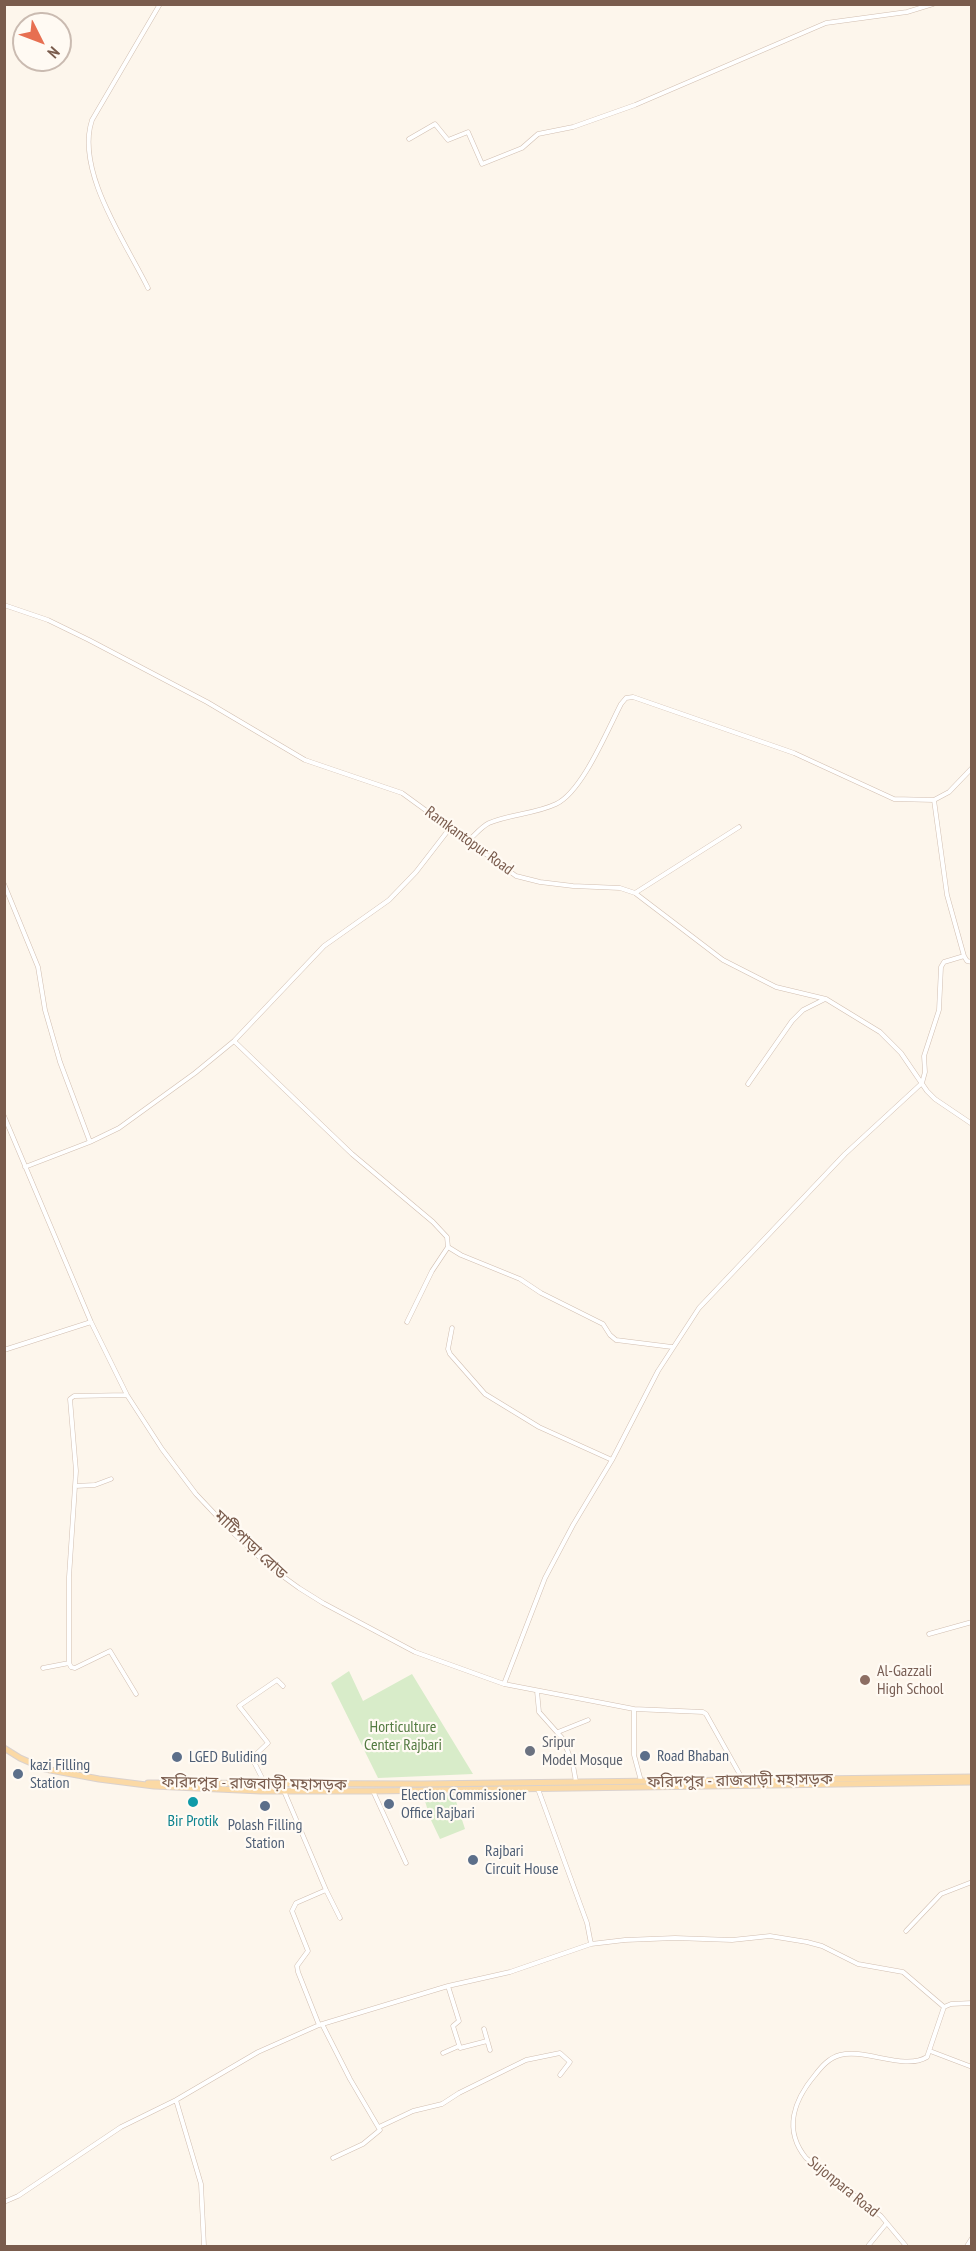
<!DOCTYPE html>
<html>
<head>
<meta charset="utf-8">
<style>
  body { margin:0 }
  #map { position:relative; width:976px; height:2251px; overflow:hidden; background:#fdf6ec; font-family:"PT Sans Narrow",sans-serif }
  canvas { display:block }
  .frame { position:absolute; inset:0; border:6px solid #7a5c4d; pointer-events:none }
  .north { position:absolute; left:12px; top:12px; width:60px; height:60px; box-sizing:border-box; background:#fffaf3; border:2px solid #cabbb1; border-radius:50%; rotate:132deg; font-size:16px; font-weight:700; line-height:24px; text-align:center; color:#7a5c4d }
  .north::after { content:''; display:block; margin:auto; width:21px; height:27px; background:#e76f51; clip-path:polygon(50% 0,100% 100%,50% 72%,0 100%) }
</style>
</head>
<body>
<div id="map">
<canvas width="976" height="2251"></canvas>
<div class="frame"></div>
<div class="north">N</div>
</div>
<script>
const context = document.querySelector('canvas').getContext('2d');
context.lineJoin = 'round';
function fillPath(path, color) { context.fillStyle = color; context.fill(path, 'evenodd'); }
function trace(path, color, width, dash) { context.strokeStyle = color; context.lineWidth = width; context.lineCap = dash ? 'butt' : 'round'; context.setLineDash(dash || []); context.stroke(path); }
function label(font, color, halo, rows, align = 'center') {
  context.font = font + ' "PT Sans Narrow","Noto Sans Bengali",sans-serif'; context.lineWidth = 4.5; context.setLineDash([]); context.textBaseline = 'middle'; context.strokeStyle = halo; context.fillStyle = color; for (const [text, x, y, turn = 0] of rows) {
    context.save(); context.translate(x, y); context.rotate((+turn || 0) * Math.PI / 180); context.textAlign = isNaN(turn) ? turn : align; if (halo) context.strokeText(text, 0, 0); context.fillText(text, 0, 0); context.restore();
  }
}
const green = new Path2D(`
  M349,1671L363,1701L412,1674L473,1774L378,1778L331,1683Z
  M423,1794L454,1795L465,1829L440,1839L430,1818Z`);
const minor = new Path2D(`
  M409,139L435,124L448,140L468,132L482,164L522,148L538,134L573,127L635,105L826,23L907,12L933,4
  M148,288C126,243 75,171 92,120L160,4
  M4,605L48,620L89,640L207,702L305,760L402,793L516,876L540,882L573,886L620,888L635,893L723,960L776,987L826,999L880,1032L901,1053L927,1091L935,1099L972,1124
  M468,841C475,835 481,827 489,823C510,814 535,814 556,804C582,792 607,731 621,704L626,698L633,697L794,753L894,799L934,800
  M4,884L38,967L45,1010L60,1062L90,1142
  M635,893L739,827
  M964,956L967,961L972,962
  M234,1041L352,1154L433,1222L447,1237L448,1247L432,1271L407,1322
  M748,1084L792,1021L803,1010L825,999
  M4,1116L91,1322L127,1395L162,1449L196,1494L230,1530L270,1567L299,1588L323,1603L415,1652L504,1684L634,1709V1755L641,1781
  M25,1167L90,1142L119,1128L195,1073L234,1041L324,946L389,900L416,872L450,828
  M448,1247L461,1255L520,1279L541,1293L603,1324L610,1335L616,1340L672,1347
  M452,1328L448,1349L450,1354L485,1394L539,1427L612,1460
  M4,1350L91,1322
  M127,1395L74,1396L70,1399L76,1471L69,1577V1663L71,1667L75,1668L110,1651L136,1694
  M75,1486L95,1485L111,1479
  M929,1634L972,1622
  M43,1668L69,1663
  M504,1684L545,1578L573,1525L612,1460L658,1371L699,1308L845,1154L922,1083L925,1072L924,1056L939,1010L941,967L944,962L964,956L947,895L934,800L949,792L972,768
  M537,1691L539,1712L563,1739L573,1765L576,1782
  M634,1709L703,1712L706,1714L743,1780
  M558,1732L588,1720
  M265,1784L252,1758L268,1743L239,1706L277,1680L283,1686
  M284,1785V1791L326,1890L296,1903L292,1911L308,1951L297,1966L298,1972L319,2025
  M538,1789L587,1923L591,1944
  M373,1791L406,1863
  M326,1890L340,1918
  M906,1931L941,1894L972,1882
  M448,1986L459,2021L453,2026L460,2048L487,2041
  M944,2007L951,2004L972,2003
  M322,2024L350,2079L380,2130L363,2144L333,2158
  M484,2029L490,2050
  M930,2051L972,2067
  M443,2053L459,2046
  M176,2100L201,2184L204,2246
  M379,2127L413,2111L442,2104L459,2093L526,2060L560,2053L570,2062L560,2075
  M4,2202L18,2196L121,2127L176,2100L258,2052L319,2025L448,1986L510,1972L591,1944L625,1940L675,1938L732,1940L770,1936L807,1942L822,1946L858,1964L903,1972L944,2007
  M868,2246L886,2224
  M906,2246L881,2216L806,2158C783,2130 794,2100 815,2075C822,2066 829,2058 840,2055C865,2048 904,2071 927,2057L944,2007
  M967,2246L972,2238`);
const major = new Path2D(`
  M4,1748L20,1758L45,1769L99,1779L154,1786L261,1791H373L972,1782
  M148,1783L422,1784L972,1777`);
const markers = [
  [865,1680,6,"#8d6e63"],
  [530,1751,6,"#6b7280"],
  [645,1756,6,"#5c6f8a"],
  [177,1757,6,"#5c6f8a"],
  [18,1774,6,"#5c6f8a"],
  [193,1802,6,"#0f9aa8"],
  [389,1804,6,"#5c6f8a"],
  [265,1806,6,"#5c6f8a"],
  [473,1860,6,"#5c6f8a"]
];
const streetNames = [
  ["Ramkantopur Road",469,841,36],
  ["মাটিপাড়া রোড",250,1545,43],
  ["ফরিদপুর - রাজবাড়ী মহাসড়ক",740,1781,-1],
  ["ফরিদপুর - রাজবাড়ী মহাসড়ক",254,1784,1],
  ["Sujonpara Road",843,2187,39]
];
const educationNames = [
  ["Al-Gazzali",877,1671],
  ["High School",877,1689]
];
const parkNames = [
  ["Horticulture",403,1727],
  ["Center Rajbari",403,1745]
];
const worshipNames = [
  ["Sripur",542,1742],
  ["Model Mosque",542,1760]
];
const serviceNames = [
  ["Road Bhaban",657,1756],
  ["LGED Buliding",189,1757],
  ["kazi Filling",30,1765],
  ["Station",30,1783],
  ["Election Commissioner",401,1795],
  ["Office Rajbari",401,1813],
  ["Polash Filling",265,1825,"center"],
  ["Station",265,1843,"center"],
  ["Rajbari",485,1851],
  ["Circuit House",485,1869]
];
const cultureNames = [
  ["Bir Protik",193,1821]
];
fillPath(green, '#d8ecc9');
trace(minor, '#d1beb0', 5);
trace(major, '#dad1cd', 7);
trace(minor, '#fff', 4);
trace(major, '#fbd9a5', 5);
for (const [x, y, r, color] of markers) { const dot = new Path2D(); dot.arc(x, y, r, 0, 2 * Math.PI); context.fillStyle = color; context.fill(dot); trace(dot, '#fffaf3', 2); }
label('16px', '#7a5c4d', '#fffaf3', streetNames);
label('16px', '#785e54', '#fffaf3', educationNames, 'left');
label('16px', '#537a41', '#fffaf3', parkNames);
label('16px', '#5b616d', '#fffaf3', worshipNames, 'left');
label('16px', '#4e5e75', '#fffaf3', serviceNames, 'left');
label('16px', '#0d838f', '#fffaf3', cultureNames);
</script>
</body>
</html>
